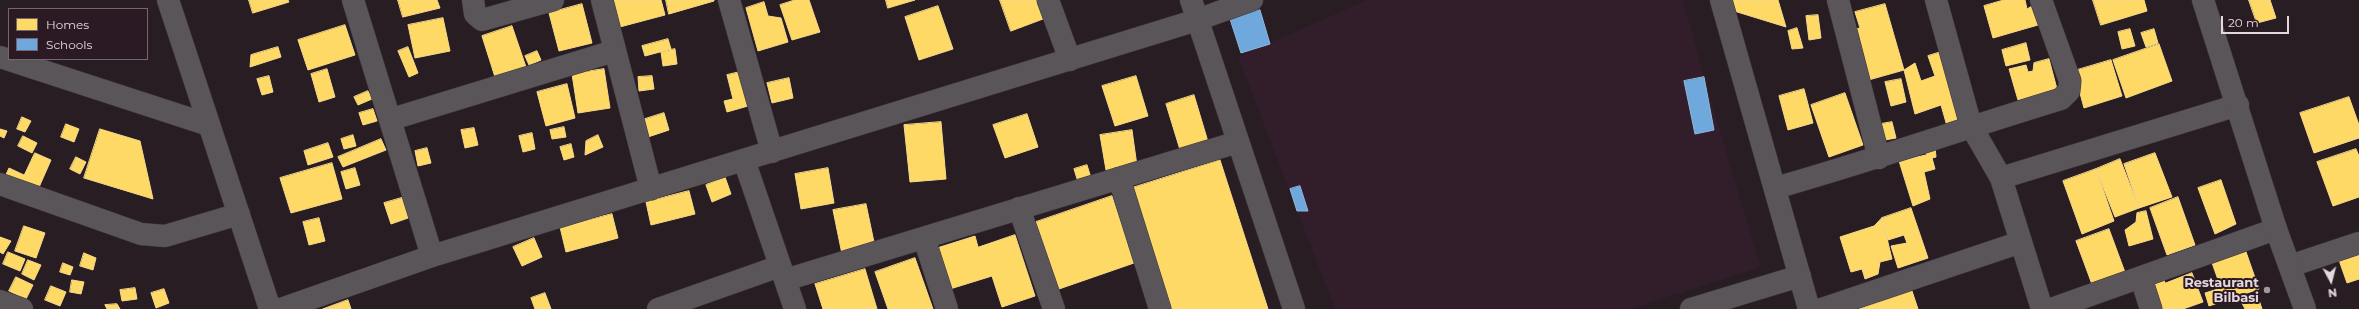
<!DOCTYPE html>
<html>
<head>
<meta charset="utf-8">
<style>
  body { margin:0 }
  #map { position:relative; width:2359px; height:309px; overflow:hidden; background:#271d23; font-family:Montserrat,sans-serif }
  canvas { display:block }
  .legend { position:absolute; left:8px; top:8px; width:140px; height:52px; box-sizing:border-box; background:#2b1924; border:1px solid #75656f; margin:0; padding:5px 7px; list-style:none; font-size:12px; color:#e4d8df }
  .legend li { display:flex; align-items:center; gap:8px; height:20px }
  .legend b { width:20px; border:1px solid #75656f }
  .north { position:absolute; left:2311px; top:261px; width:40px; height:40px; -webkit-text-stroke:3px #2b1924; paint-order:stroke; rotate:173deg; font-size:11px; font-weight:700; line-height:16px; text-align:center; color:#e4d8df }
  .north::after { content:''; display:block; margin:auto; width:14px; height:18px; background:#e4d8df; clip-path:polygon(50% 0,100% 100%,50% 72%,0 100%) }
  .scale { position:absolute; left:2221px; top:16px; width:68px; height:18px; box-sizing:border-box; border:2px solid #e4d8df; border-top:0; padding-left:5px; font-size:12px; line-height:14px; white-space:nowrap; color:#e4d8df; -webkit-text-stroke:3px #2b1924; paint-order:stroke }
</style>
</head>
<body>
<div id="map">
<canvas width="2359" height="309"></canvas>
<ul class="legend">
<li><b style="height:11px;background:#ffd966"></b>Homes</li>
<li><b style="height:11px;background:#6fa8dc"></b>Schools</li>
</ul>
<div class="north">N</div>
<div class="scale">20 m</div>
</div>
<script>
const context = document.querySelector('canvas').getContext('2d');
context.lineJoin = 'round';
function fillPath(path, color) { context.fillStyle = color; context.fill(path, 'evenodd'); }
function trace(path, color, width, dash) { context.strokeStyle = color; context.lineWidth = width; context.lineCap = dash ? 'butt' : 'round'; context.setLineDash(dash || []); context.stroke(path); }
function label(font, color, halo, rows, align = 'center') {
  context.font = font + ' Montserrat,sans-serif'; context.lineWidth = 4; context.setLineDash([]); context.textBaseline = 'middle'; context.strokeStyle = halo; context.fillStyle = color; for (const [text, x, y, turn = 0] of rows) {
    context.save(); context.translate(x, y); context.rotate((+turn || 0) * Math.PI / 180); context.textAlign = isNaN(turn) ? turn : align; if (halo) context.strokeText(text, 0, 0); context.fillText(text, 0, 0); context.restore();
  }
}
const built = new Path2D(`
  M1367,0H1683L1704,77L1761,267L1631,309H1335L1238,57Z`);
const homes = new Path2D(`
  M249,0H288L289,2L253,13Z
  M398,0H437L440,8L403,17Z
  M608,0H661L665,15L616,28Z
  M666,0H714V1L669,14Z
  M795,0H809L820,32L792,40L780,5Z
  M886,0H915L888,8Z
  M1000,0H1037L1043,19L1011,31Z
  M1731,0H1778L1786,27L1734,11Z
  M2004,0H2025L2027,9L2032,6L2038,25L1993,38L1984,6Z
  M2093,0H2144L2147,11L2101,25Z
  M2249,0H2270L2276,18L2257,23Z
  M764,2L768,16L781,18L788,42L758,51L746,8Z
  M582,4L592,43L559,51L549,13Z
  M1885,4L1904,70L1865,81L1850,30L1860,28L1855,12Z
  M938,6L953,49L919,60L905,17Z
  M1818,15L1821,38L1809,40L1806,16Z
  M443,18L450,51L415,58L408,25Z
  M345,25L355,55L308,70L298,40Z
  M512,26L526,67L495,77L482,36Z
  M1797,28L1803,48L1792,49L1788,31Z
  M2130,29L2135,46L2122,49L2118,32Z
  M2154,29L2158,43L2146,47L2141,33Z
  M668,39L671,49L645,56L642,46Z
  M2026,43L2030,60L2006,66L2002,50Z
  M2159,44L2172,81L2126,98L2113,60Z
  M278,47L281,57L250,67L251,55Z
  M408,47L418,73L409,77L398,51Z
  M675,49L677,64L663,66L661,52Z
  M537,51L541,60L529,65L525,56Z
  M1941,52L1963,121L1947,126L1941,105L1915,114L1904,70L1915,63L1921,81L1935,76L1928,56Z
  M2049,59L2057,89L2018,100L2009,69L2026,65L2028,72L2033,71L2034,63Z
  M2111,60L2122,96L2084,108L2074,71Z
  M327,69L335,97L319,102L311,74Z
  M604,69L610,108L578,113L572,74Z
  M740,72L748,106L727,112L724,101L733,99L727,75Z
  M269,76L273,92L262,95L257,79Z
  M652,76L654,89L639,91L638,77Z
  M1136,76L1148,116L1115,126L1102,86Z
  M789,78L793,98L772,103L767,83Z
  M1901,79L1906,102L1891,106L1885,82Z
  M567,84L575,118L546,126L537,92Z
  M1804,89L1813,123L1788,130L1779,96Z
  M368,91L372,99L358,105L354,97Z
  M1845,93L1863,145L1829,157L1811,105Z
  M1194,95L1209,145L1181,153L1166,104Z
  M2349,97L2359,125V138L2314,153L2300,113Z
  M373,109L377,121L363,125L359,113Z
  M664,113L669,130L648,137L642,120Z
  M1027,114L1038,147L1005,158L993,125Z
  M22,117L31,121L25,132L17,129Z
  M941,122L946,179L910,182L904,125Z
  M1892,122L1896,138L1885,140L1881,124Z
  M66,124L79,129L74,142L61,137Z
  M564,127L566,137L552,139L550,130Z
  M474,128L478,145L465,148L461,130Z
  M0,129L7,131L4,138L0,136Z
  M100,129L140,141L153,199L84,178Z
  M1132,130L1137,166L1106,170L1100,135Z
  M532,133L535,149L523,152L519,136Z
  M353,135L356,146L344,149L341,139Z
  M598,135L603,147L585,155L586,141Z
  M23,136L37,143L32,153L18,146Z
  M381,139L386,150L343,167L338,157Z
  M328,143L333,157L308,165L304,151Z
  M571,144L574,157L564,160L560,147Z
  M1926,147H1935L1936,157L1932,158L1935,169L1924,172L1930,199L1913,206L1899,161L1926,155Z
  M427,148L431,163L418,166L415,151Z
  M2356,149L2359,156V197L2333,206L2317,162Z
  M35,153L51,160L36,194L4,179L9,168L24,175Z
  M2155,153L2172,197L2139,208L2124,164Z
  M76,157L86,162L80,174L70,169Z
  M2120,159L2139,208L2115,217L2096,169Z
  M1220,160L1268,309H1172L1132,188Z
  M332,163L342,199L291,213L280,178Z
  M1087,165L1092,181L1079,185L1074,169Z
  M355,168L360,185L346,189L341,172Z
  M828,168L834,203L801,209L795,174Z
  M2096,169L2114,221L2082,234L2063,181Z
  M725,177L731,194L712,202L706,185Z
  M2221,180L2236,224L2215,234L2198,188Z
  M689,191L695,214L651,225L646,202Z
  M1112,196L1134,263L1059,289L1036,222Z
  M405,197L411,217L391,224L384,203Z
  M2178,197L2195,245L2167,255L2150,208Z
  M866,204L875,247L842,254L833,210Z
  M1911,208L1928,258L1898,268L1891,246L1907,243L1904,235L1888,240L1882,218Z
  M2146,211L2153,239L2129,246L2125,230L2136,222L2137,213Z
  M612,214L618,238L566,252L560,227Z
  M319,218L325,241L309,245L303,222Z
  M1882,218L1892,259L1880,262L1878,274L1865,279L1862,269L1851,272L1840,237L1874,226Z
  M24,226L45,233L36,258L15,251Z
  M2109,229L2126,275L2093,287L2076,241Z
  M1015,235L1035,296L1002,307L992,276L950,289L937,248L975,236L978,247Z
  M0,237L11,241L3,254L0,252Z
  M534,238L542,257L522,266L513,247Z
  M2245,249L2259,289L2209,306L2205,293L2221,288L2211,260Z
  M8,252L25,259L20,271L3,264Z
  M84,253L96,258L93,270L80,266Z
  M2359,253V279L2347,283L2339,260Z
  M915,258L933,309H888L875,272Z
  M28,260L41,265L34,280L22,274Z
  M63,263L73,267L70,275L60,272Z
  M865,269L877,309H823L815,284Z
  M2192,273L2203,302L2183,309H2162L2153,283L2164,279L2165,283Z
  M16,277L33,285L26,299L9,291Z
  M72,280L84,282L81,294L70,292Z
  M51,286L66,292L60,306L45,300Z
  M135,288L137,299L122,301L120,290Z
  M164,289L169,303L156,308L151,293Z
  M1912,291L1918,309H1859Z
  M545,293L551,309H535L531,298Z
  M2258,297L2262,309H2245L2242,303Z
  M348,300L351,309H323Z
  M117,304L120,309H107L105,305Z`);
const schools = new Path2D(`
  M1260,10L1270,44L1241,53L1230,19Z
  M1704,77L1714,130L1695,134L1684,81Z
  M1300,186L1308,211H1297L1290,189Z`);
const minor = new Path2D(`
  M168,0L270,309
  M353,0L432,256
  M473,0L475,14L482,20L553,0
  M602,0L651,189
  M729,0L772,152
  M1048,0L1070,60
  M1191,0L1294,309
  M1721,0L1809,309
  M1838,0L1879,158
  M1936,0L1971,126L2001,178L2042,309
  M0,57L209,125
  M392,119L614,51
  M744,160L795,309
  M1119,178L1160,309
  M2001,178L2238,105
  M0,184L141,234L165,236L239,214
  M1775,188C1871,161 1965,128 2061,99L2069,91L2070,81L2041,0
  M1019,208L1054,309
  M924,238L947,309
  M2290,266L2359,243
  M2141,278L2151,309
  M785,280L1238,142
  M0,301L22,309
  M281,309L432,256L1197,20L1252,0
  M658,309L780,266
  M1691,309L1800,276
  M1822,309L2021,242
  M2051,309L2276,229`);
const tertiary = new Path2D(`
  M2203,0L2276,229L2305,309`);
const markers = [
  [2267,290,4,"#a2979d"]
];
const poiNames = [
  ["Restaurant",2259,283],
  ["Bilbasi",2259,298]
];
fillPath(built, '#321d2b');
fillPath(homes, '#ffd966');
trace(homes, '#f7d98a', 1);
fillPath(schools, '#6fa8dc');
trace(schools, '#92b6dd', 1);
trace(minor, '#41383d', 23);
trace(tertiary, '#41383d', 23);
trace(minor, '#595558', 22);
trace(tertiary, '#595558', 22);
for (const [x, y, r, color] of markers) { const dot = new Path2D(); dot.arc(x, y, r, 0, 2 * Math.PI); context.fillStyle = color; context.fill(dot); trace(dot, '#2b1924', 1.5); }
label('bold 13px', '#e4d8df', '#2b1924', poiNames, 'right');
</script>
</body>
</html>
